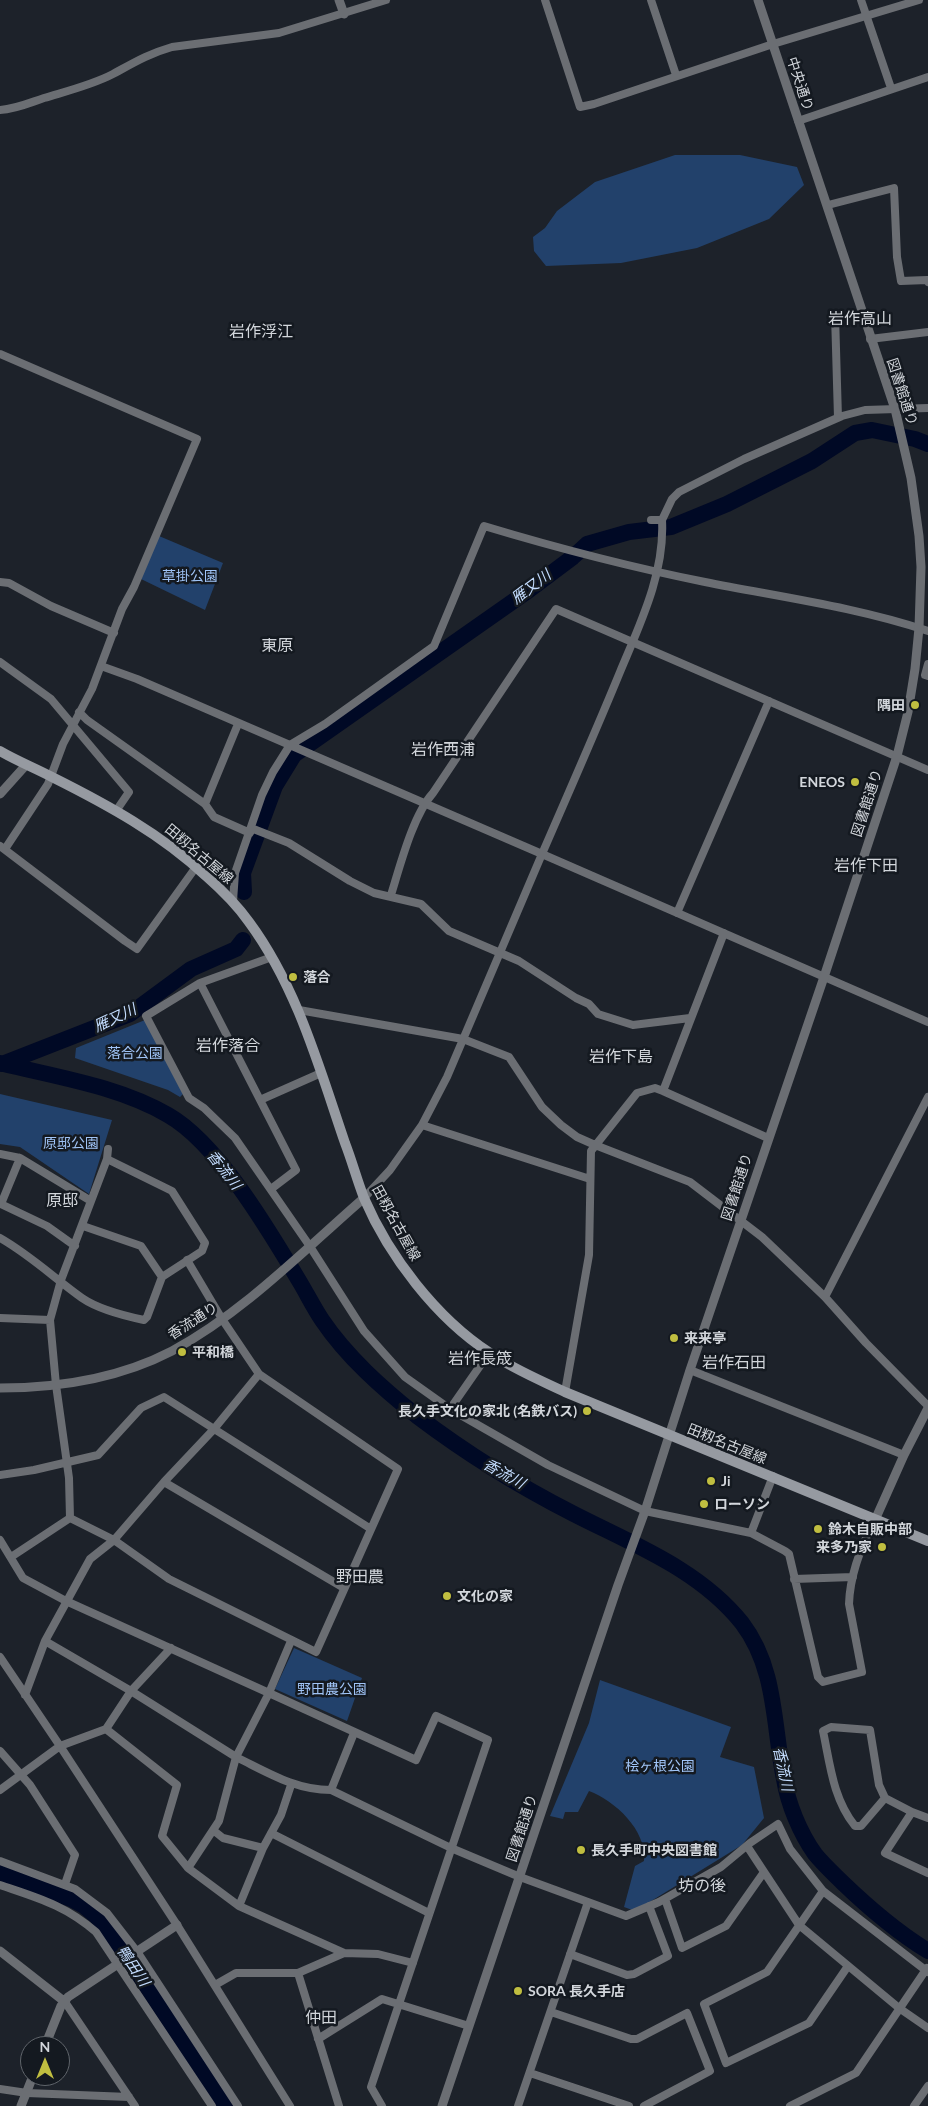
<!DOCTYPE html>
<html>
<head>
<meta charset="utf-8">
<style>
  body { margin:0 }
  #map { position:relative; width:928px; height:2106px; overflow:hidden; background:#1d222a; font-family:Lato,sans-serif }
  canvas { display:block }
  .north { position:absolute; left:20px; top:2036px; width:50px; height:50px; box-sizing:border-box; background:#141920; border:1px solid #60656b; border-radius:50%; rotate:0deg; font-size:14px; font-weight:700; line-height:20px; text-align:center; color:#d2d6db }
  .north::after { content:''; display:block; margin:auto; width:18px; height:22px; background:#c0be40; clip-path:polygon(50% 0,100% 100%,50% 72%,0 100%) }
</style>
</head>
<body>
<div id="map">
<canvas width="928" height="2106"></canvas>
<div class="north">N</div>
</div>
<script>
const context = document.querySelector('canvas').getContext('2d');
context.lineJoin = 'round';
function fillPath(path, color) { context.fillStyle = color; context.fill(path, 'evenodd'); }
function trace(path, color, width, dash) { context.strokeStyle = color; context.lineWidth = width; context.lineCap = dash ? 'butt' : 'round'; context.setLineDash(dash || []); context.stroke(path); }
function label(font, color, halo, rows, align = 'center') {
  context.font = font + ' Lato,"Noto Sans JP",sans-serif'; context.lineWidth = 5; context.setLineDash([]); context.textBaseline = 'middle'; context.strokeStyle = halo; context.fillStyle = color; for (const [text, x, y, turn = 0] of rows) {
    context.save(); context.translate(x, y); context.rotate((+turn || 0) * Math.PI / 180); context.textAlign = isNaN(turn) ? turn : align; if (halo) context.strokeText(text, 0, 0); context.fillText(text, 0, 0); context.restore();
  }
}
const green = new Path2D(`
  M675,155H740L797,167L804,185L769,219L697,248L621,263L546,266L534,251L533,237L545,228L557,211L595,182Z
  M159,536L223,563L205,610L141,579Z
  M145,1020L183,1094L180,1097L168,1090L75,1058L76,1048Z
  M0,1094L112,1120L89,1194L20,1147L0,1144Z
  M294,1648L362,1678L347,1721L275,1689Z
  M600,1680L731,1727L720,1757L754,1767L764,1818L742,1845L635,1911L624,1907L635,1866L644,1861C647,1830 615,1801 589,1791L578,1812H565L563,1819L550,1816L589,1723Z`);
const river = new Path2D(`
  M244,892L243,873L275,786L294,755L525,593L573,557L587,544L629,532L671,527L727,504L812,461L855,433L872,430L915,439L928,444
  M0,1063C56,1077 118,1086 168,1115C219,1144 271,1234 301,1284C308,1296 314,1308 322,1320C347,1357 382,1388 417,1416C466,1453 517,1485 572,1513C632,1544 699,1569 742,1623C777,1669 773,1726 784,1779C788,1804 800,1833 815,1854C823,1864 834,1874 843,1883C869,1908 897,1932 928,1951
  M2,1064L130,1014L191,969L236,949L243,940
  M0,1873L71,1899L84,1906L96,1916L123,1950L225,2106`);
const minor = new Path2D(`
  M545,0L580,107L594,104L773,44L919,0
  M651,0L676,75
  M861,0L891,88
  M0,110C16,109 29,103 44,98C67,91 92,85 113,74C135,62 148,54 172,47L279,33L386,0
  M798,121L928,77
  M828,205L894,188L897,257L901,281L927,280L928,282
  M835,314L838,418
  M870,339L928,332
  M0,354L197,439L134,587L122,609L92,689L63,744L48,784L5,849
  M651,520H662L672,499L679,492L744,459L842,416L865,410L928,408
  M0,582L9,583L51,606L114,633
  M0,662L51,699L129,792L116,811
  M928,664L925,675L928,676
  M101,666L137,679L542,854C568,794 595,733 620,672C640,624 665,573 662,520
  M79,712L87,720L205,804L214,817L250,833
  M205,804L238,724
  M251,828L289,843L350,881L374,893L421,904L449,931L519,961L576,998L589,1004L598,1014L633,1025L690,1018
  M0,846L125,941L137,949L196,867
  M391,895C400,866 413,815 433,793L556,609L928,770
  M233,901L235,873L262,795L273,772L290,745L325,724L434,646L484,526C557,548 630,567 705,582C780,597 856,607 928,631
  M677,913L769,701
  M272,957L200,983L146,1016L189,1098L204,1108L235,1138L309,1245L364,1331L405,1377L450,1409L548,1465L645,1511L751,1533L785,1551L789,1554L818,1677L823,1682L862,1672L849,1604C850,1574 861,1546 875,1520
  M200,983L296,1170L271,1189
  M299,1010L463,1039L509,1057L542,1107L561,1125L577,1137L595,1145L690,1182L762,1237L825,1297L866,1343L928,1406
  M663,1091L768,1138
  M260,1100L321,1073
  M422,1125L590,1179
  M108,1149L107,1159L61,1280L50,1320L56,1385L69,1478L70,1518L114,1540L169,1579L316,1652L398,1469L259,1374L222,1319L187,1260
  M0,1154L20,1158L91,1201
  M20,1158L1,1204L47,1226L75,1246
  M364,1198L390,1170L422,1125L447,1077L542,854L928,1022
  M83,1226L141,1246L162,1277
  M0,1238C30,1255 54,1278 82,1298C98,1309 125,1316 144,1320L147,1317L162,1277L202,1251L205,1243L172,1191L107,1159
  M825,1297L928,1097
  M0,1318L50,1320
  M690,1370L904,1455
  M259,1374L214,1429L164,1482L114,1540L90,1559L45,1641L131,1691L106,1729L60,1746L177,1925L290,2106
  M565,1392L589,1255L591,1151L637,1093L655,1088L663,1091L724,933
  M450,1409L489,1353
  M0,1475L34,1470L98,1455L141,1408L164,1397L371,1529
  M164,1482L344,1588
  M751,1533L773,1476
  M0,1540L23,1578L66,1601L269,1693L236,1757L131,1691L171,1648
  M11,1557L70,1518
  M794,1579L853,1577
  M291,1641L269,1693L416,1760L436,1716L488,1740L371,2087L382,2106
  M0,1657L60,1746L0,1790
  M25,1695L45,1641
  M106,1729L177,1785L162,1836L188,1868L239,1906L344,1953L378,1954L413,1963
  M0,1751L30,1785L75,1855L65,1884
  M331,1790L354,1733
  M885,1798L861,1826H855C833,1799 830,1764 823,1731L831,1727L870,1730L879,1785L885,1798L912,1812
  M928,1818L912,1812L885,1853L928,1873
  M213,1830L223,1838L263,1848
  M271,1833L429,1913
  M747,1846L799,1925L899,2008L928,2028
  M0,1861L75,1889L107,1913L138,1953L238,2106
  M188,1868L219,1821L236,1757C267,1772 295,1790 331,1790L451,1848L520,1877L626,1916L659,1902L721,1867L750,1843L778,1824L790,1849L823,1891L928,1972
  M0,1885C38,1898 65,1905 96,1932L212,2106
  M823,1891L767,1972L704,2004L726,2063L809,2023L848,1966
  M665,1899L682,1948L726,1926L764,1872
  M239,1906L263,1848L281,1815L291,1785
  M570,1954L627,1975L634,1974L668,1956L649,1906
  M298,1973L339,2106
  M215,1985L236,1973H298L344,1953
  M65,2002L135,2106
  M551,2012L631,2039H637L687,2013L710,2071L644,2106
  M318,2039L382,1999L469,2026
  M530,2073L629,2106
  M0,2089L27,2093L129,2097
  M518,2106L588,1902
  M790,2106L856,2073L927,1968
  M914,2106L928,2086`);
const tertiary = new Path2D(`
  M339,0L344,14
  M0,794L26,765
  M0,1388C58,1388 120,1378 172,1351C244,1312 303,1251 364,1198
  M875,1520L904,1455L928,1408
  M0,1951L65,2002
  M45,2046L61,2006L68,1997L177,1925
  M21,2106L33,2076
  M442,2106L618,1585L645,1511L690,1370L824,977L897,756L908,712L915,669L919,628L921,567L919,536L911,478L895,409L758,0`);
const secondary = new Path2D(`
  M0,751C17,761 35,768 52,777C108,805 161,834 206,876C222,890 237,905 249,922C297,987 319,1067 345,1143C352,1161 357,1180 364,1198C389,1256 436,1318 490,1353C513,1369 540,1380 565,1392L928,1541`);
const markers = [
  [915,705,5,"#c0be40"],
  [855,782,5,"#c0be40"],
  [293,977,5,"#c0be40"],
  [674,1338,5,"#c0be40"],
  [182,1352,5,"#c0be40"],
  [587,1411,5,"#c0be40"],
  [711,1481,5,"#c0be40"],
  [704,1504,5,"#c0be40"],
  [818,1529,5,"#c0be40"],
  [882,1547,5,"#c0be40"],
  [447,1596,5,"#c0be40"],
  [581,1850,5,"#c0be40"],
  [518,1991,5,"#c0be40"]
];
const streetNames = [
  ["中央通り",800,84,72],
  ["図書館通り",902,392,72],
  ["図書館通り",867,803,-72],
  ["田籾名古屋線",199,854,40],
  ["図書館通り",737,1187,-72],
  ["田籾名古屋線",396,1223,61],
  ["香流通り",193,1321,-33],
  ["田籾名古屋線",727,1444,22],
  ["図書館通り",522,1828,-72]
];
const parkNames = [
  ["草掛公園",190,576],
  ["落合公園",135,1053],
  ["原邸公園",71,1143],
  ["野田農公園",332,1689],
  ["桧ヶ根公園",660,1766]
];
const poiNames = [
  ["隅田",905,705,"right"],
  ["ENEOS",845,782,"right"],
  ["落合",303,977],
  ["来来亭",684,1338],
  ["平和橋",192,1352],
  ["長久手文化の家北 (名鉄バス)",577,1411,"right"],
  ["Ji",721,1481],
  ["ローソン",714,1504],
  ["鈴木自販中部",828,1529],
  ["来多乃家",872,1547,"right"],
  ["文化の家",457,1596],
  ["長久手町中央図書館",591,1850],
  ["SORA 長久手店",528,1991]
];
const waterNames = [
  ["雁又川",531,587,-37],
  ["雁又川",115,1018,-25],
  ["香流川",224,1170,52],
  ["香流川",504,1474,29],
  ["香流川",783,1769,78],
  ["鴨田川",133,1966,56]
];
const quarterNames = [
  ["岩作高山",860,319],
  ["岩作浮江",261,332],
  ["東原",277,646],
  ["岩作西浦",443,750],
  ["岩作下田",866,866],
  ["岩作落合",228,1046],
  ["岩作下島",621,1057],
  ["原邸",62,1201],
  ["岩作長筬",480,1359],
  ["岩作石田",734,1363],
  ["野田農",360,1577],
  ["坊の後",702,1886],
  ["仲田",321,2018]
];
fillPath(green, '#22416b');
trace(river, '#000925', 16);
trace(minor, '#6b6e73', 8);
trace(tertiary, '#6b6e73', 9);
trace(secondary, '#969aa1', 10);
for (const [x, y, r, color] of markers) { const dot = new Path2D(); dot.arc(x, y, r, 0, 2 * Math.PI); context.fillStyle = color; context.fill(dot); trace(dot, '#141920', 2); }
label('14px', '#d2d6db', '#141920', streetNames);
label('14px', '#a0c4f7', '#141920', parkNames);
label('bold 14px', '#d2d6db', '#141920', poiNames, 'left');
label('italic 15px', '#c4ddff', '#141920', waterNames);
label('16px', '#d2d6db', '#141920', quarterNames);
</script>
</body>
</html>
